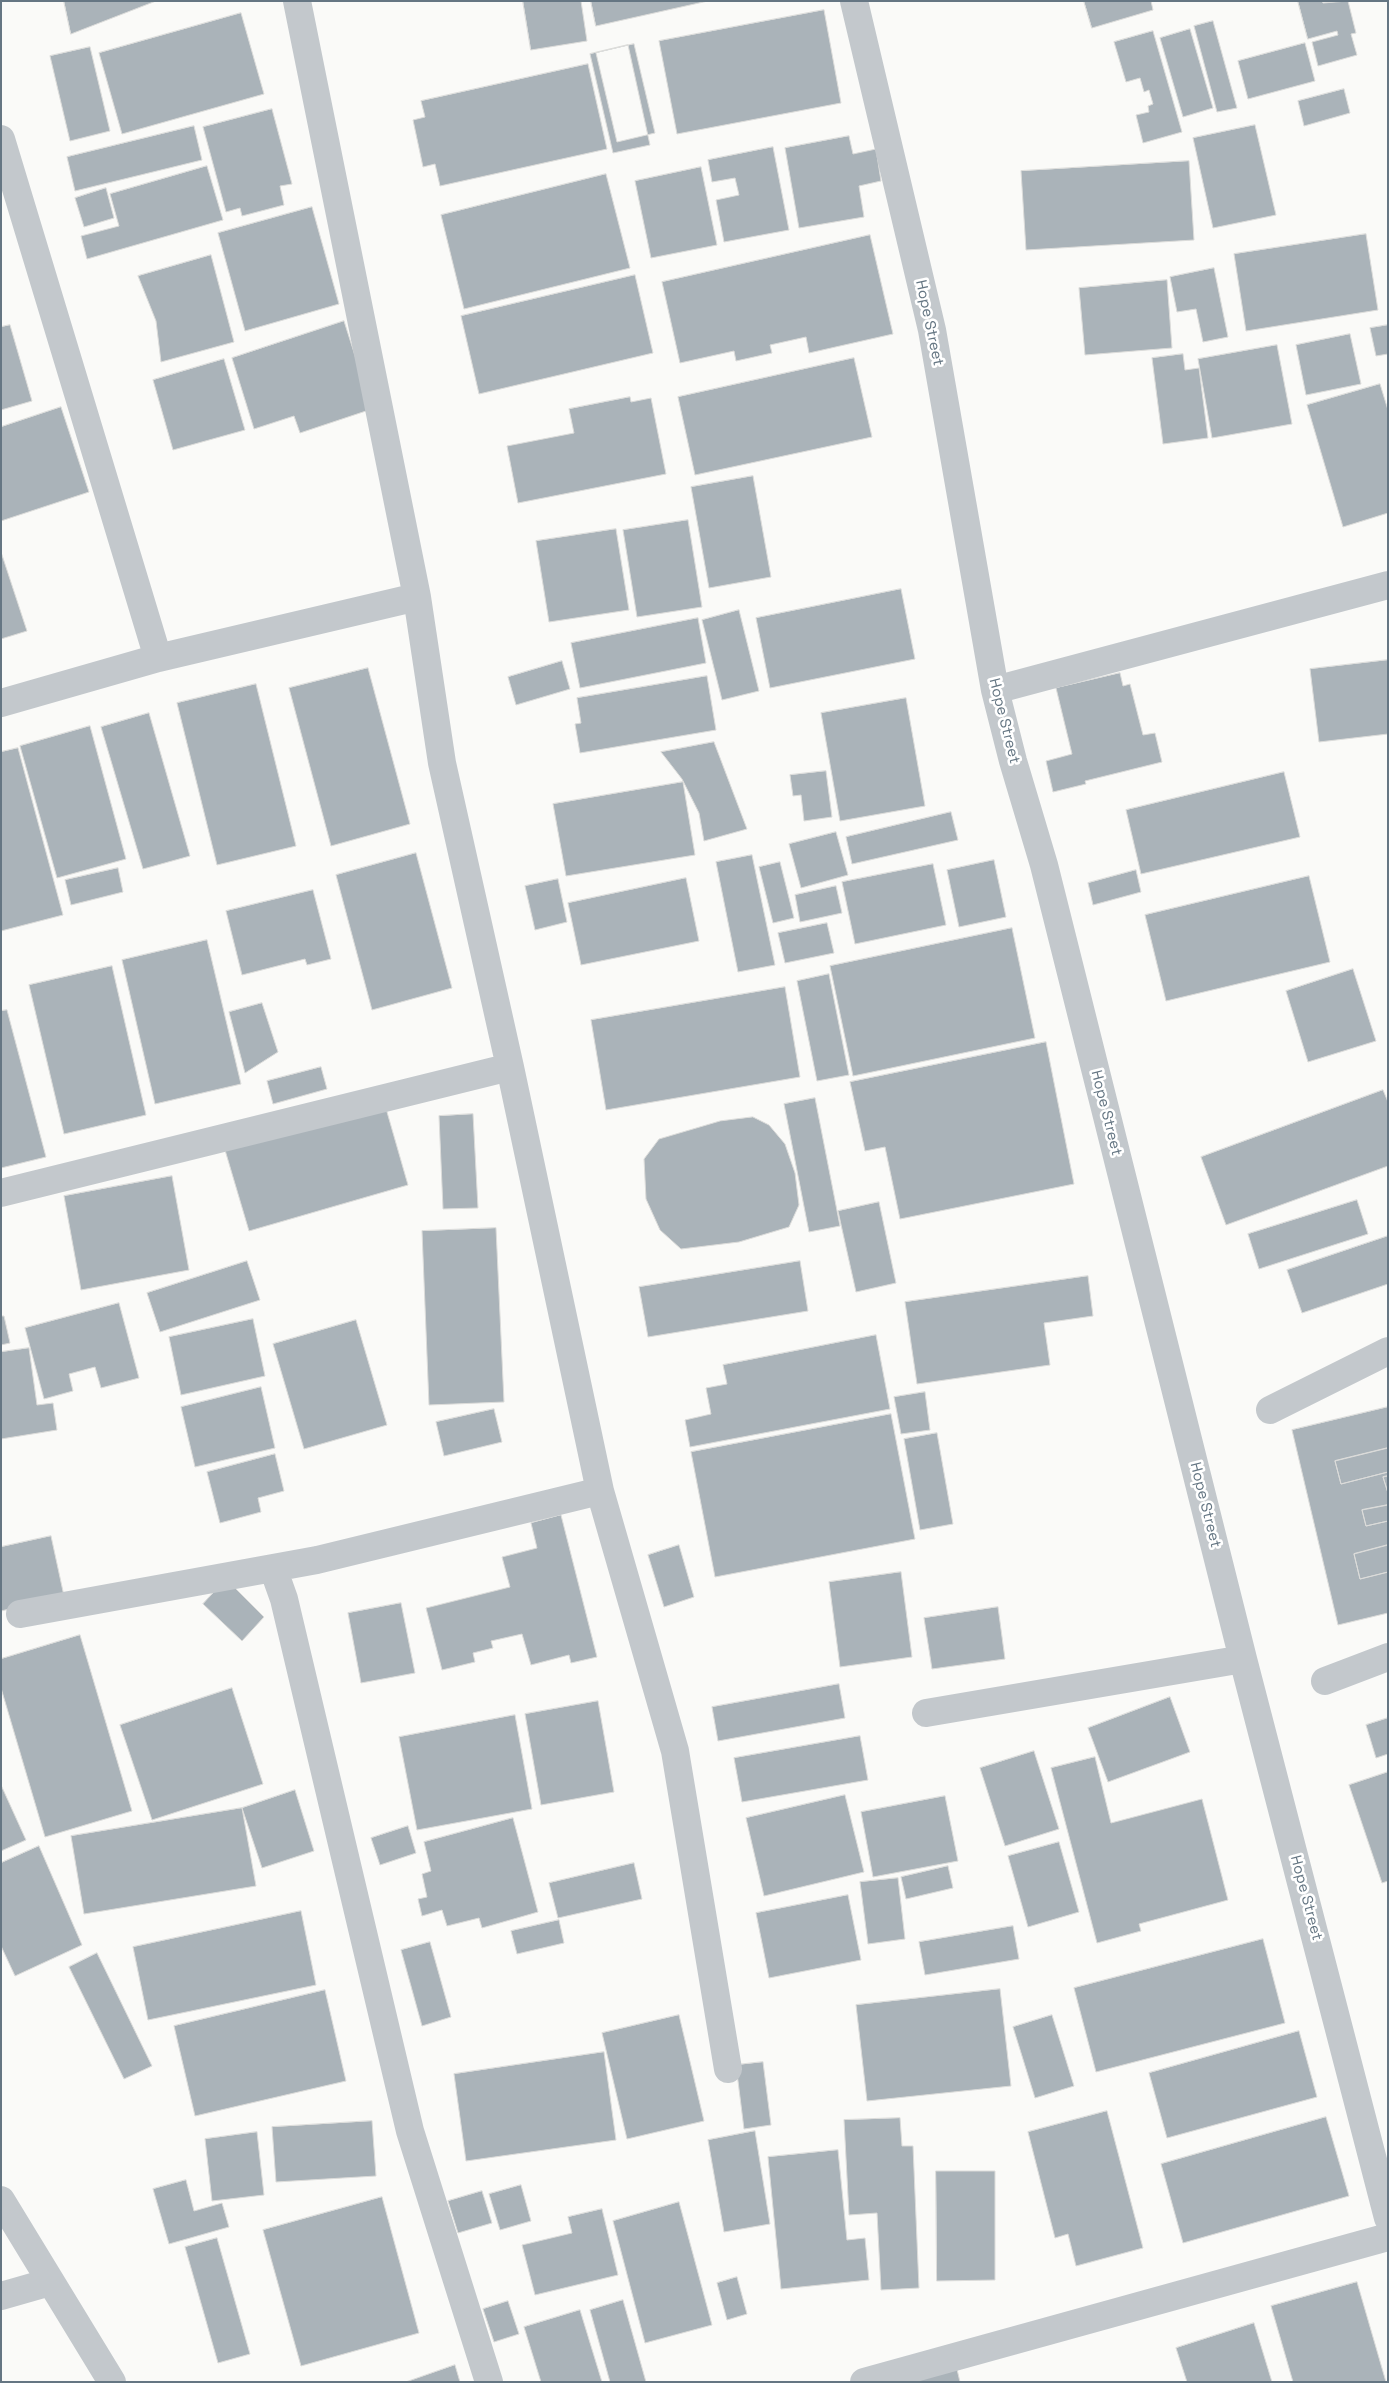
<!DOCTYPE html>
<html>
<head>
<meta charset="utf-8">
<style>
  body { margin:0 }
  #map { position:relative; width:1389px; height:2383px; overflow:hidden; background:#fafaf8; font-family:"Space Grotesk",sans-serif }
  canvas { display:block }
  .frame { position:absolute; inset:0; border:2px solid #657683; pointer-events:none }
</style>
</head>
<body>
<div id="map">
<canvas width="1389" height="2383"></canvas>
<div class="frame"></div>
</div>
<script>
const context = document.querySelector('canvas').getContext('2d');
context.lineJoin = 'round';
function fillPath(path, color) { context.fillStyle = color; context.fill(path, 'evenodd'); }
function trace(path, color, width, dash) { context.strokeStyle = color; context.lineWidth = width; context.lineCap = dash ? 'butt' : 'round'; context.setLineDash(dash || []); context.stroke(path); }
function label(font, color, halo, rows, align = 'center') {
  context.font = font + ' "Space Grotesk",sans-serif'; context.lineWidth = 5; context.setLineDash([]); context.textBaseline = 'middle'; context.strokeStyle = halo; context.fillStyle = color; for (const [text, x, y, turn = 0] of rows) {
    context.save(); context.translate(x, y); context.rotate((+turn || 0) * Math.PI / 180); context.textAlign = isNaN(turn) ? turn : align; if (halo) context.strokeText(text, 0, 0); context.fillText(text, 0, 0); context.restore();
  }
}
const building = new Path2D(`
  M64,1H156L71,34Z
  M523,1H581L587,41L531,50Z
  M591,1H708L596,26Z
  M1084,1H1151L1153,10L1092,28Z
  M1298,1H1322L1323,3L1348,1L1356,33L1351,34L1357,55L1318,66L1312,42L1338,35L1337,31L1308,39Z
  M824,10L841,103L677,134L659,41Z
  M241,13L264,94L122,134L99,53Z
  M1213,21L1237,108L1217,112L1194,26Z
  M1190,29L1213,108L1183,117L1160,38Z
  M1153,31L1182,132L1143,143L1136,115L1149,112L1148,106L1153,104L1149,90L1144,92L1140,78L1126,82L1114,42Z
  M1305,43L1315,81L1248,99L1238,61Z
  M634,44L655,133L617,142L596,53Z
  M628,45L650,145L613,153L590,54Z
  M90,47L110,131L70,141L50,56Z
  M588,64L607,149L440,186L435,164L423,167L413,120L425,117L421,101Z
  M1344,89L1350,113L1304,126L1298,101Z
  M272,109L292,184L280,186L284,205L242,216L240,208L226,212L203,127Z
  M1255,125L1276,215L1213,228L1193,138Z
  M194,126L202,160L75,191L67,157Z
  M849,136L853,154L876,149L881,181L859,186L864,217L799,228L785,148Z
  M773,147L789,230L724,242L716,200L739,195L735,178L712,182L708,160Z
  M1189,161L1194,240L1026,250L1021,171Z
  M207,166L223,220L87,259L81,236L119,226L110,194Z
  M701,167L717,245L651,258L635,181Z
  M606,174L630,268L464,309L441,215Z
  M106,188L114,218L84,227L75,198Z
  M312,207L339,304L245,331L218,233Z
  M1366,234L1378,310L1246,331L1234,254Z
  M870,235L893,334L809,353L806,337L770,345L772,353L736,361L734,351L680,363L662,282Z
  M211,255L234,342L161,362L156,321L138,276Z
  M1214,268L1228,337L1203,342L1196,309L1177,312L1170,277Z
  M635,275L653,353L479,394L461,316Z
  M1167,280L1172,348L1085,355L1079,288Z
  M344,321L372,409L300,433L294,416L254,429L232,358Z
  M10,325L32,401L1,410V327Z
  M1388,325V354L1376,356L1370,328Z
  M1350,334L1361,384L1306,395L1296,345Z
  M1277,345L1292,424L1212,438L1198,359Z
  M1183,354L1185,370L1199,368L1208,438L1163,444L1152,358Z
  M854,358L872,437L695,475L678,397Z
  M224,359L245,430L173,450L153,380Z
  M1380,384L1388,410V513L1343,527L1307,405Z
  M630,397L631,402L651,398L666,474L518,503L507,446L574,433L569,409Z
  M61,407L89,492L1,521V427Z
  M753,476L771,577L709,588L691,487Z
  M688,520L702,607L637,617L623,530Z
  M616,529L629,610L549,622L536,541Z
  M1,552L27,631L1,639Z
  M901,589L915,659L770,688L756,618Z
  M739,610L759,691L722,700L702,620Z
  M698,618L706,663L580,688L571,643Z
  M1388,660V734L1319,742L1310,669Z
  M562,661L570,689L516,705L508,677Z
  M368,668L410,824L331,846L289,688Z
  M1120,673L1123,686L1130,684L1143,735L1155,733L1162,762L1085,781L1086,784L1053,792L1046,761L1072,754L1056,688Z
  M707,676L716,730L580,753L575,724L581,723L577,698Z
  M256,684L296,846L217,865L177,703Z
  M906,698L925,806L840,821L821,713Z
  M149,713L190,856L143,869L101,727Z
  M90,726L126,859L57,878L20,746Z
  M714,742L747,829L704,841L699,813L682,779L661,752Z
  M18,748L63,915L1,931V752Z
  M826,771L832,817L804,821L801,795L793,796L790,775Z
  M1284,772L1300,837L1141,874L1126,810Z
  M683,782L695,855L566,876L553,804Z
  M951,812L958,840L852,864L846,837Z
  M836,832L848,875L801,888L789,844Z
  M416,853L452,988L372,1010L336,875Z
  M752,855L775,965L738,972L716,862Z
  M994,860L1006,917L959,927L947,870Z
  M780,862L794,918L773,923L759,867Z
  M933,864L946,925L855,944L842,882Z
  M118,868L123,892L71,905L65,880Z
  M1136,870L1141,892L1093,905L1088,883Z
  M1309,876L1330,962L1166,1001L1145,915Z
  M686,878L699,941L581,965L568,903Z
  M558,879L567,922L535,930L525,886Z
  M836,886L842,913L800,922L795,895Z
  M313,890L331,959L307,965L305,959L242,975L226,911Z
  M827,923L834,953L785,963L778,933Z
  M1012,928L1035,1038L853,1076L830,966Z
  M207,940L241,1084L155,1104L122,960Z
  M112,966L146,1115L64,1134L29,985Z
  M1353,969L1376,1041L1308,1062L1286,991Z
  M829,974L849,1075L817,1081L797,981Z
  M785,987L800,1077L606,1110L591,1020Z
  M262,1003L278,1052L245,1073L229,1012Z
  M7,1010L46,1157L1,1168V1011Z
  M1046,1042L1074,1184L900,1219L885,1147L865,1151L850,1082Z
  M321,1067L327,1089L273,1104L267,1081Z
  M1383,1090L1388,1102V1166L1226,1225L1201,1157Z
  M815,1098L840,1226L809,1232L784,1104Z
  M385,1105L408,1185L249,1231L225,1150Z
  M473,1114L478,1208L443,1209L439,1116Z
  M753,1117L769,1125L785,1144L795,1173L799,1205L789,1227L739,1242L681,1249L660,1230L646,1199L644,1159L659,1139L720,1121Z
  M172,1176L189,1270L81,1290L64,1196Z
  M1357,1200L1368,1234L1259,1269L1248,1234Z
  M879,1202L896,1283L856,1292L838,1211Z
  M496,1228L504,1402L429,1405L422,1231Z
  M1388,1236V1284L1302,1313L1287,1270Z
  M247,1261L260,1300L160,1332L147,1293Z
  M800,1261L808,1311L648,1337L639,1287Z
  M1088,1276L1093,1316L1044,1323L1050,1365L917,1384L905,1302Z
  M119,1303L139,1378L101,1388L95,1367L69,1374L73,1391L44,1399L25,1328Z
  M1,1316H4L10,1343L1,1345Z
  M253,1319L265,1376L181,1395L169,1337Z
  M356,1320L387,1425L304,1449L273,1344Z
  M876,1335L890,1409L690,1447L685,1420L711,1414L706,1388L727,1384L723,1365Z
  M29,1348L37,1405L53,1403L57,1430L1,1439V1352Z
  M261,1387L275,1448L195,1467L181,1407Z
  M925,1392L930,1430L901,1434L894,1397Z
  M1388,1407V1448L1335,1461L1341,1484L1388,1472V1476L1383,1477L1388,1493V1505L1362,1510L1366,1526L1388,1521V1545L1354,1554L1360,1579L1388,1572V1613L1338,1625L1292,1430Z
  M494,1409L502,1442L444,1456L436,1422Z
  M891,1414L915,1539L715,1577L691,1452Z
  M937,1433L953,1524L920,1530L904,1439Z
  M1388,1448V1472L1341,1484L1335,1461Z
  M275,1454L284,1491L258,1498L261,1512L220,1523L207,1472Z
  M1388,1476V1493L1383,1477Z
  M1388,1505V1521L1366,1526L1362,1510Z
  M561,1515L597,1657L571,1663L569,1655L531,1665L522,1634L491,1641L493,1648L473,1653L475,1662L442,1670L426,1608L510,1587L502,1557L537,1548L531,1523Z
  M51,1536L64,1596L1,1611V1547Z
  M679,1545L694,1597L664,1607L648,1555Z
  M1388,1545V1572L1360,1579L1354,1554Z
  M901,1572L912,1657L840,1667L829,1582Z
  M226,1579L264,1617L242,1641L203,1604Z
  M401,1603L415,1673L361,1683L348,1613Z
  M998,1607L1005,1659L932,1669L924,1618Z
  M80,1635L132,1811L45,1837L1,1688V1659Z
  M839,1684L845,1718L718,1741L712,1707Z
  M232,1688L263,1784L152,1820L120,1725Z
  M1170,1697L1190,1752L1108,1782L1088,1728Z
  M598,1701L614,1792L541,1805L525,1714Z
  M515,1715L532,1809L417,1830L399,1737Z
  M1388,1718V1754L1376,1758L1366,1725Z
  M860,1736L868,1780L742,1802L734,1758Z
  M1034,1751L1059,1829L1005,1846L980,1768Z
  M1095,1757L1111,1823L1202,1799L1228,1900L1139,1924L1141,1931L1097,1943L1051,1768Z
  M1388,1772V1881L1382,1883L1349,1785Z
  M1,1785L26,1840L1,1851Z
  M295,1790L314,1851L262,1868L242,1808Z
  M845,1795L864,1872L764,1896L746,1818Z
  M945,1796L958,1861L873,1877L861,1812Z
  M242,1808L256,1886L84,1914L71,1836Z
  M513,1818L538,1912L482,1928L479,1918L447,1926L442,1910L422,1916L418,1899L427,1897L422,1874L431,1871L424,1842Z
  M408,1826L416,1853L380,1865L371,1838Z
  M1059,1842L1079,1912L1028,1927L1008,1856Z
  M39,1846L82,1945L15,1976L1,1946V1863Z
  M634,1863L642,1899L558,1918L549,1883Z
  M948,1866L953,1888L906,1899L901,1877Z
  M898,1878L905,1939L868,1944L860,1882Z
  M848,1895L861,1960L769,1978L756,1913Z
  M301,1911L316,1985L148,2020L133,1947Z
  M559,1920L564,1943L517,1954L511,1931Z
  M1013,1926L1019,1959L925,1975L919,1942Z
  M1263,1939L1285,2023L1096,2072L1074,1988Z
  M430,1942L451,2017L422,2026L401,1950Z
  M97,1953L152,2066L124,2079L69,1967Z
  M1000,1989L1011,2086L867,2101L856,2005Z
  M325,1990L346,2081L195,2116L174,2026Z
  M679,2015L704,2121L627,2139L602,2033Z
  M1052,2015L1074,2086L1035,2098L1013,2027Z
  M1299,2031L1317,2097L1167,2138L1149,2073Z
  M604,2052L616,2140L466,2161L454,2074Z
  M763,2062L771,2125L744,2129L736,2065Z
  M1107,2111L1143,2248L1076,2266L1068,2234L1055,2238L1028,2132Z
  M1326,2117L1349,2196L1183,2243L1161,2164Z
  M900,2118L902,2146H913L919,2288L881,2290L877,2213L849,2215L844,2120Z
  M372,2121L376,2176L276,2182L272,2127Z
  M755,2131L770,2224L724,2232L708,2140Z
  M257,2132L264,2195L212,2201L205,2139Z
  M838,2150L847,2240L865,2238L869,2280L781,2289L768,2157Z
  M936,2171H995V2280L937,2281Z
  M186,2180L194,2211L222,2203L229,2227L169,2244L153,2189Z
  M521,2185L531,2221L500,2230L489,2194Z
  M482,2191L492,2223L458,2233L448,2201Z
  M382,2197L419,2333L301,2366L263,2230Z
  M679,2202L712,2325L645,2343L613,2221Z
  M602,2209L618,2275L535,2295L522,2245L572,2233L568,2217Z
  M217,2238L250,2354L218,2363L185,2247Z
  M737,2277L747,2314L727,2320L717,2283Z
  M1357,2282L1386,2382H1293L1271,2306Z
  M623,2300L646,2382H610L590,2310Z
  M508,2301L519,2334L494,2342L483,2309Z
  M580,2310L602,2382H541L524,2327Z
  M1254,2323L1272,2382H1187L1176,2348Z
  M455,2365L460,2382H406Z
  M956,2365L960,2382H919L917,2375Z`);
const minor = new Path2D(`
  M297,1L417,597L442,763L510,1067L600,1491L675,1751L728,2069
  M854,1L932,330L995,690L1013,761L1044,865L1243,1659L1388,2218
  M1,139L158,658
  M995,690L1388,585
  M1,703L158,658L417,597
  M1,1193L510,1067
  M1270,1410L1388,1351
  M273,1568L284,1599L410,2131L489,2382
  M20,1614L317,1560L600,1491
  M1325,1681L1388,1657
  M926,1713L1243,1659
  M1,2200L112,2382
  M1,2296L50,2282
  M864,2382L1388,2237`);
const streetNames = [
  ["Hope Street",929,323,78],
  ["Hope Street",1004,721,76],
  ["Hope Street",1106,1113,76],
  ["Hope Street",1205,1505,76],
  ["Hope Street",1306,1898,75]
];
fillPath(building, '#aab3b9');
trace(building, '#dcdcda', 1);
trace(minor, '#c3c8cc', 28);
label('15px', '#657683', '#fff', streetNames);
</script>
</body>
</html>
